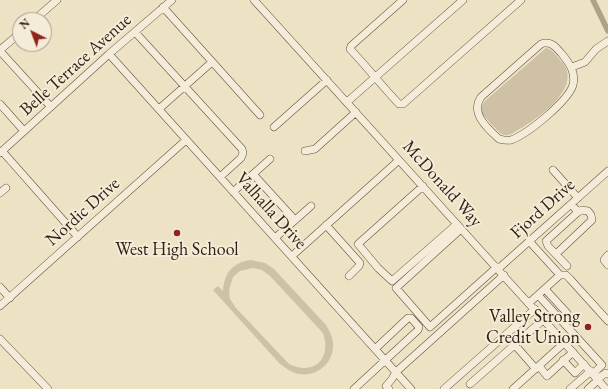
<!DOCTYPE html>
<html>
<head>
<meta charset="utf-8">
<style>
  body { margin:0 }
  #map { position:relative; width:608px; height:389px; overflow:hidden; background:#eee2c4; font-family:"EB Garamond",serif }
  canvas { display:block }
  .north { position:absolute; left:12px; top:12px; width:40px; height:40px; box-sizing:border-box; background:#f4ecd9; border:1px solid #a69b89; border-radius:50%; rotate:318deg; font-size:11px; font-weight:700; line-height:16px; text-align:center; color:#302212 }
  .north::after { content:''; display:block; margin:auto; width:14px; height:18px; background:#8f2418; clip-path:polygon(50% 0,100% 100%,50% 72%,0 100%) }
</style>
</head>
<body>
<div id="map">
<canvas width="608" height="389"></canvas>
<div class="north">N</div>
</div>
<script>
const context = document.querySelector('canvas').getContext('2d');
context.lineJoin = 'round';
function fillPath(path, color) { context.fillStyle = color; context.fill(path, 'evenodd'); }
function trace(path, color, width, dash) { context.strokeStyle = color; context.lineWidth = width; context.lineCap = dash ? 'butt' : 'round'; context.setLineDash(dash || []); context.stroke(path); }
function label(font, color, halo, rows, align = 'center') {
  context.font = font + ' "EB Garamond",serif'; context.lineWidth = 4; context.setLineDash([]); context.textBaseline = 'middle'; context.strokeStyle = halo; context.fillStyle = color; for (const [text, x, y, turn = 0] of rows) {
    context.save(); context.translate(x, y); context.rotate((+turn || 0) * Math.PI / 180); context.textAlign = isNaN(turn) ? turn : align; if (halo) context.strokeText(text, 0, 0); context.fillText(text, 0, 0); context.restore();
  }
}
const green = new Path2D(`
  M546,48C553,49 557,57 562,62C585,89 532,123 511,134C508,135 505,136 502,134C497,131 484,117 482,112C481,107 483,103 486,100Z
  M251,260L265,263L274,269L326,325C329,330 332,336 333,342C335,362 318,377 299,374C292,373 286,368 280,364L213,290L218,286L223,291C224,273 233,262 251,260ZM253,268L262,270L270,276L323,333C332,359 314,376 289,364L236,308L230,299L229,290L233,277L240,271Z`);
const canal = new Path2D(`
  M593,0L608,31`);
const minor = new Path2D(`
  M254,0L606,389
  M403,0L351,46L350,49C367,67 382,86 399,104H403L521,0
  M163,7L260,115
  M34,20L57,0
  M135,32L242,149L243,153L241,158L220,177
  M544,43C553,42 556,48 562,54C569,63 576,72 573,85C568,101 528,134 511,140C507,141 503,140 499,139C487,128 470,113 481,97L541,44Z
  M0,50L20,33
  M0,51L51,107
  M109,54L411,389
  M572,67L585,62L596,49L608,41
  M347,102L463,0
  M0,104L24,131
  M159,109L212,62
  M274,127L327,80
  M2,151L78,237
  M305,151L315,149L356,112
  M0,153L109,54L172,0
  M553,170L578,198
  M253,174L295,220
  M423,186L358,244L378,268L392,281L457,224
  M233,192L270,159
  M0,193L6,188
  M326,225L360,263L359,266L349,276
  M461,229L396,288L430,327L497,267
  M275,238L311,206
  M556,254L592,220L591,215L588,211L582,210L578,212
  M608,255L604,260L608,265
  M292,256L399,160
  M567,266L548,246L546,241L578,212L571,204
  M498,269L608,171
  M560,275H566L570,279L608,321
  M0,287L10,298
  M545,289L567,313L560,319
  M538,295L602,365L593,374
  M529,303L560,275L529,241
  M0,306L186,140
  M506,335L536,369
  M0,339L48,389
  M563,360L575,373L584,364
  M539,366L547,376L573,352
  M597,379L606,373L608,374
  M470,384L544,319
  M354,389L418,330L419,327L411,318H408L375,349
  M389,389L386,386L392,379L396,372L504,275
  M444,389L535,309
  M513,389L574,334
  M570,389L591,371
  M588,389L598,380`);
const markers = [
  [177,233,4,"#8f2418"],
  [588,327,4,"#8f2418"]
];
const streetNames = [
  ["Belle Terrace Avenue",76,65,-42],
  ["McDonald Way",442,184,48],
  ["Fjord Drive",543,209,-42],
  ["Valhalla Drive",271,211,48],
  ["Nordic Drive",83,212,-42]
];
const poiNames = [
  ["West High School",177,250],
  ["Valley Strong",580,317,"right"],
  ["Credit Union",580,338,"right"]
];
fillPath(green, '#cec1a6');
trace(canal, '#ada187', 5.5);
trace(minor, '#60523e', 8);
trace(minor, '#f4ecd9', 7);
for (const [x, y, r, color] of markers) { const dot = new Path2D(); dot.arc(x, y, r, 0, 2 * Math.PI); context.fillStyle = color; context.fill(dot); trace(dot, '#f4ecd9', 1.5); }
label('18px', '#302212', '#f4ecd9', streetNames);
label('18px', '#302212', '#f4ecd9', poiNames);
</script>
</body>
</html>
